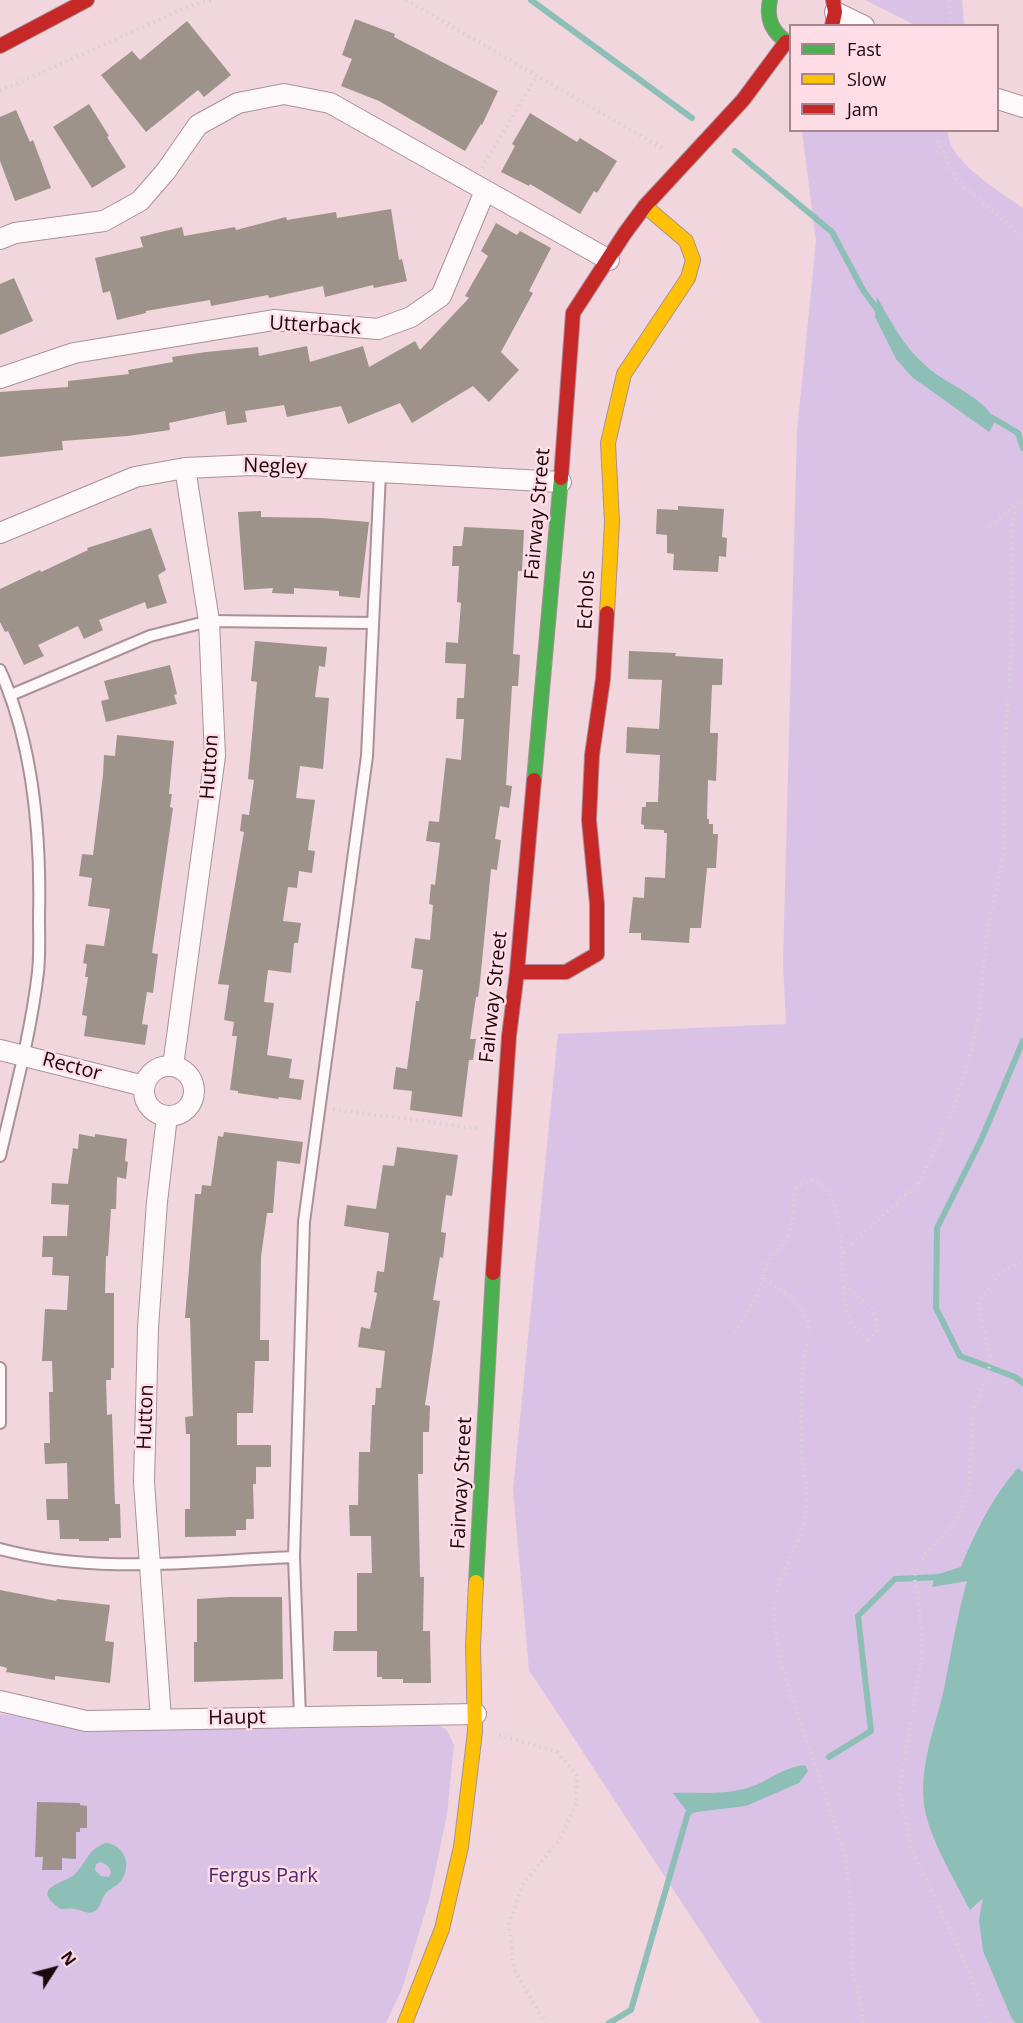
<!DOCTYPE html>
<html>
<head>
<meta charset="utf-8">
<style>
  body { margin:0 }
  #map { position:relative; width:1023px; height:2023px; overflow:hidden; background:#f1d6dd; font-family:"Open Sans",sans-serif }
  canvas { display:block }
  .legend { position:absolute; left:789px; top:24px; width:210px; height:108px; box-sizing:border-box; background:#ffdde6; border:2px solid #a5868f; margin:0; padding:8px 10px; list-style:none; font-size:18px; color:#1d040d }
  .legend li { display:flex; align-items:center; gap:12px; height:30px }
  .legend b { width:30px; border:2px solid #a5868f }
  .north { position:absolute; left:24px; top:1939px; width:60px; height:60px; -webkit-text-stroke:4px #ffdde6; paint-order:stroke; rotate:54deg; font-size:16px; font-weight:700; line-height:24px; text-align:center; color:#1d040d }
  .north::after { content:''; display:block; margin:auto; width:21px; height:27px; background:#1d040d; clip-path:polygon(50% 0,100% 100%,50% 72%,0 100%) }
</style>
</head>
<body>
<div id="map">
<canvas width="1023" height="2023"></canvas>
<ul class="legend">
<li><b style="height:8px;background:#4caf50"></b>Fast</li>
<li><b style="height:8px;background:#ffc107"></b>Slow</li>
<li><b style="height:8px;background:#c62828"></b>Jam</li>
</ul>
<div class="north">N</div>
</div>
<script>
const context = document.querySelector('canvas').getContext('2d');
context.lineJoin = 'round';
function fillPath(path, color) { context.fillStyle = color; context.fill(path, 'evenodd'); }
function trace(path, color, width, dash) { context.strokeStyle = color; context.lineWidth = width; context.lineCap = dash ? 'butt' : 'round'; context.setLineDash(dash || []); context.stroke(path); }
function label(font, color, halo, rows, align = 'center') {
  context.font = font + ' "Open Sans",sans-serif'; context.lineWidth = 5; context.setLineDash([]); context.textBaseline = 'middle'; context.strokeStyle = halo; context.fillStyle = color; for (const [text, x, y, turn = 0] of rows) {
    context.save(); context.translate(x, y); context.rotate((+turn || 0) * Math.PI / 180); context.textAlign = isNaN(turn) ? turn : align; if (halo) context.strokeText(text, 0, 0); context.fillText(text, 0, 0); context.restore();
  }
}
const green = new Path2D(`
  M865,0H962L964,24V26L915,25Z
  M802,131H948C947,161 1001,192 1023,208V2023H761L529,1670L513,1490L558,1034L786,1024L783,964L797,431L816,241Z
  M0,1714L128,1730L439,1726L446,1729L454,1745L447,1814L430,1896L402,1989L386,2023H0Z`);
const water = new Path2D(`
  M877,297C891,322 904,347 926,366C951,388 974,390 996,420L989,432L912,377L896,359L875,317Z
  M1018,1468L1023,1472V2023H1016L1012,2019L983,1951L979,1920L983,1898L970,1910C955,1881 934,1846 926,1815C916,1772 935,1729 944,1689C951,1653 957,1617 967,1581L932,1587L935,1575L961,1567C975,1532 993,1496 1018,1468Z
  M805,1765L808,1771L799,1783L746,1806L688,1813L673,1793C697,1792 721,1795 744,1789C768,1783 779,1768 805,1765Z
  M106,1843C125,1845 133,1867 120,1882C116,1887 110,1888 106,1893C100,1899 102,1909 93,1912C86,1914 82,1910 75,1909C70,1908 66,1909 61,1909C27,1886 67,1884 76,1873C88,1860 87,1850 106,1843ZM100,1862C106,1864 109,1866 111,1872L109,1877L101,1876L95,1870L96,1864Z`);
const stream = new Path2D(`
  M531,0L692,118
  M735,151L832,232L863,290L879,312
  M991,417L1018,433L1023,448
  M1023,1041L982,1138L937,1228L936,1308L960,1356L1015,1377L1023,1383
  M829,1757L871,1731L858,1616L895,1579L941,1577
  M609,2023L631,2010L688,1813L692,1810`);
const building = new Path2D(`
  M355,19L395,34L394,37L498,91L482,125L481,124L465,151L379,101L341,86L352,59L342,55Z
  M187,21L231,75L204,97L198,90L146,132L101,75L132,51L140,60Z
  M89,104L109,136L107,137L126,167L92,188L53,127Z
  M16,110L30,142L33,140L51,188L15,201L0,161V117Z
  M530,113L577,142L580,138L617,161L597,193L594,191L580,214L530,184L529,186L501,172L515,146L512,144Z
  M391,209L399,260L402,259L407,281L374,288L373,285L325,297L323,286L269,298L268,295L211,306L210,300L146,311V313L117,320L110,291L103,293L95,258L143,247L140,237L182,227L184,236L235,227L236,230L286,217L287,220L336,212L337,218Z
  M496,223L517,235L520,231L551,248L529,291L533,293L501,352L519,370L489,402L473,386L412,423L400,403L348,424L341,406L287,417L284,405L245,411L247,422L227,425L225,411L169,423L170,430L128,436L62,441L63,450L0,457V392L68,387V381L129,374L128,370L173,362L172,357L206,352L258,347L259,356L307,346L310,362L363,346L369,367L415,341L420,350L469,298L465,296L488,256L481,251Z
  M14,278L33,321L0,335V284Z
  M678,506L724,509L722,537L727,538L726,557L719,556L718,572L673,570L674,554L667,553V535L656,534L657,509L678,510Z
  M261,511V517L322,518L369,522L360,598L339,596V591L294,588V594L272,593L273,588L244,590L238,512Z
  M464,527L524,530L522,571H518L513,654L520,655L518,686H512L506,785L512,786L509,808L500,806L495,839L501,840L497,870L491,869L480,982L478,997H476L470,1039H476L473,1060H469L462,1117L410,1110L412,1091L393,1089L396,1067L407,1069L416,1001H419L423,970L411,968L415,938L430,940L433,905L429,904L431,884L435,885L440,843L426,841L429,821L439,822L446,758L461,760L464,719H456L457,698H464L466,664L445,663L446,642L458,643L461,603L457,602L459,566H452L453,546H462Z
  M151,528L166,570L158,575L167,603L147,609L145,602L99,620L103,630L84,639L78,626L38,645L44,656L24,665L8,631L5,632L0,622V589L40,570L41,572L88,550L87,548Z
  M255,641L327,647L325,667L319,666L315,697L329,698L323,769L300,766L296,798L315,800L308,850L315,851L312,873L299,871L297,888L288,887L283,921L301,923L298,943H294L291,973L268,970L264,1002L274,1003L267,1055L292,1059L289,1078L304,1080L301,1100L279,1097L278,1099L238,1093V1091L230,1090L237,1036H232L234,1022L224,1020L229,985L218,984L244,832L240,831L242,814L249,815L254,780L248,779L257,682L251,681Z
  M629,651L676,653L675,656L723,659L722,685H712L710,733H718L716,781L708,780L707,819H709V824H713V834H718L716,868H707L701,928H690L689,943L641,940V933H629L633,897L644,898L645,877L665,878L667,833H664V830L644,829V825L641,824L642,807H646V802H658L660,755L626,753L627,727L659,729L662,680L628,679Z
  M170,665L177,694L174,695L177,704L106,722L101,701L109,699L104,681Z
  M117,735L174,741L169,794H172L170,807L173,808L152,953L158,954L153,993L147,992L142,1024L148,1025L145,1045L84,1036L87,1016L82,1015L88,977H85L87,964L83,963L86,944L104,946L110,909L88,906L92,878L79,876L82,854L93,855L103,775L104,755L115,756Z
  M224,1132L303,1142L300,1164L277,1161L273,1213H267L261,1257L260,1340H269V1361H255L253,1413H237V1445H271V1467H256V1484H253L254,1519H246V1530H236V1536L185,1537V1509H190V1434H186L185,1417L193,1416L190,1318H185L195,1194H201L202,1185L211,1186L218,1136L223,1137Z
  M79,1134L95,1137V1134L127,1139L125,1161L128,1162L126,1179L117,1177L116,1209H111L108,1256H106L105,1293H114V1368H111V1380H106L107,1415L112,1414L115,1504H120L121,1538H109V1541H79V1539H60L59,1520H47L46,1499H68L67,1463L45,1464L44,1443H50L49,1392H53L52,1361H42L45,1309L67,1310L69,1276L52,1275L53,1257H42L43,1236H67L69,1205L51,1204L52,1183L68,1184L73,1148L78,1149Z
  M397,1147L458,1155L452,1196L446,1195L441,1232L446,1233L443,1258L440,1257L433,1300L440,1301L425,1405L430,1406L429,1432H423V1474H418L420,1577H424L423,1631H430L431,1683H403V1679H382V1677H377V1651H333L334,1631H357V1573H372L371,1536H350L349,1505H358L359,1452H370L372,1405H375L376,1388H381L385,1351L358,1347L361,1327L370,1329L377,1293L374,1292L377,1271L384,1272L389,1233L344,1226L347,1205L376,1209L383,1165L394,1166Z
  M0,1590L56,1601L57,1599L110,1605L105,1641L114,1642L110,1683L55,1676V1680L6,1672L7,1668L0,1666Z
  M229,1597H282L283,1679L194,1682V1642H197V1599Z
  M37,1802L80,1803V1805L87,1806V1828H80V1832H76V1859L62,1858V1870H42L43,1857H35Z`);
const path = new Path2D(`
  M406,0L662,148L663,151
  M949,0L952,26
  M0,91L190,6L211,0
  M932,130L957,180L1023,238
  M482,168L536,77
  M990,526L1015,505
  M333,1109L480,1129
  M842,1254C840,1229 840,1191 813,1180L798,1186C790,1201 796,1219 789,1234C781,1251 764,1256 763,1279C780,1288 803,1303 808,1323C811,1336 804,1351 803,1364C801,1394 800,1426 802,1456C804,1474 809,1493 806,1511C802,1539 787,1561 778,1588C771,1612 777,1641 781,1665L845,1854L853,1928V1947L851,1965L862,2008L863,2023
  M844,1285L872,1307L878,1328L874,1335L868,1339C839,1325 844,1281 842,1254L918,1184L954,1108L971,1053L980,1009L986,938L1004,852V759L1011,655L1012,525L1016,505L1023,499
  M735,1332L756,1298L763,1276
  M499,1735L557,1752L577,1775L576,1804L560,1839L523,1884L509,1923L514,1969L545,2023
  M989,2023L958,1946L913,1853L899,1792L922,1656L919,1602L914,1576L924,1555L956,1521L969,1492L973,1409L988,1376L990,1358L978,1301L1005,1269L1023,1263`);
const lane = new Path2D(`
  M0,670C34,746 41,835 39,917C39,935 40,954 38,972C31,1033 14,1095 0,1156
  M11,695L150,636L209,621L373,623
  M0,1368V1423
  M0,1549C95,1575 197,1561 294,1557
  M300,1717L294,1557L304,1222L367,756L380,473`);
const street = new Path2D(`
  M835,12L864,26
  M998,99L1023,107
  M0,239L15,233L104,221L140,201L166,171L198,125L238,103L284,94L330,103L609,260
  M0,378L74,353L274,320L378,329L411,317L441,296L485,191
  M0,533L135,477L185,468L252,465L561,482
  M0,1050L144,1086
  M144 1091a25 25 0 1 1 50 0a25 25 0 1 1-50 0Z
  M173,1066L215,756L209,621L185,468
  M0,1701L86,1721L476,1714
  M161,1719L144,1482L148,1328L157,1202L167,1116`);
const fast = new Path2D(`
  M770,0C766,19 772,34 790,43
  M534,780L561,478
  M476,1582L493,1273`);
const slow = new Path2D(`
  M607,613L612,522L608,443L624,374L688,278L693,260L686,241L645,206
  M405,2023L442,1929L461,1847L475,1732L473,1646L476,1582`);
const jam = new Path2D(`
  M832,26L835,12L833,0
  M0,46L87,0
  M561,478L573,313L625,233L645,206L743,100L786,42
  M517,972H566L597,954V904L589,820L592,755L603,679L607,613
  M493,1273L509,1036L517,972L534,780`);
const streetNames = [
  ["Utterback",315,326,3],
  ["Negley",275,467,2],
  ["Fairway Street",538,514,-85],
  ["Echols",587,600,-87],
  ["Hutton",210,767,-86],
  ["Fairway Street",494,997,-84],
  ["Rector",72,1067,15],
  ["Hutton",146,1417,-88],
  ["Fairway Street",462,1483,-87],
  ["Haupt",237,1718,-1]
];
const parkNames = [
  ["Fergus Park",263,1876]
];
fillPath(green, '#d9c2e5');
fillPath(water, '#8dbfb6');
trace(stream, '#8dbfb6', 6);
fillPath(building, '#9d938b');
trace(lane, '#aa9098', 14);
trace(street, '#aa9098', 22);
trace(fast, '#aa9098', 16);
trace(slow, '#aa9098', 16);
trace(jam, '#aa9098', 16);
trace(path, '#d9d0d3', 4, [1.5, 4.5]);
trace(lane, '#fdf9fa', 10);
trace(street, '#fdf9fa', 20);
trace(fast, '#4caf50', 14);
trace(slow, '#ffc107', 14);
trace(jam, '#c62828', 14);
label('20px', '#1d040d', '#ffdde6', streetNames);
label('20px', '#46296e', '#ffdde6', parkNames);
</script>
</body>
</html>
